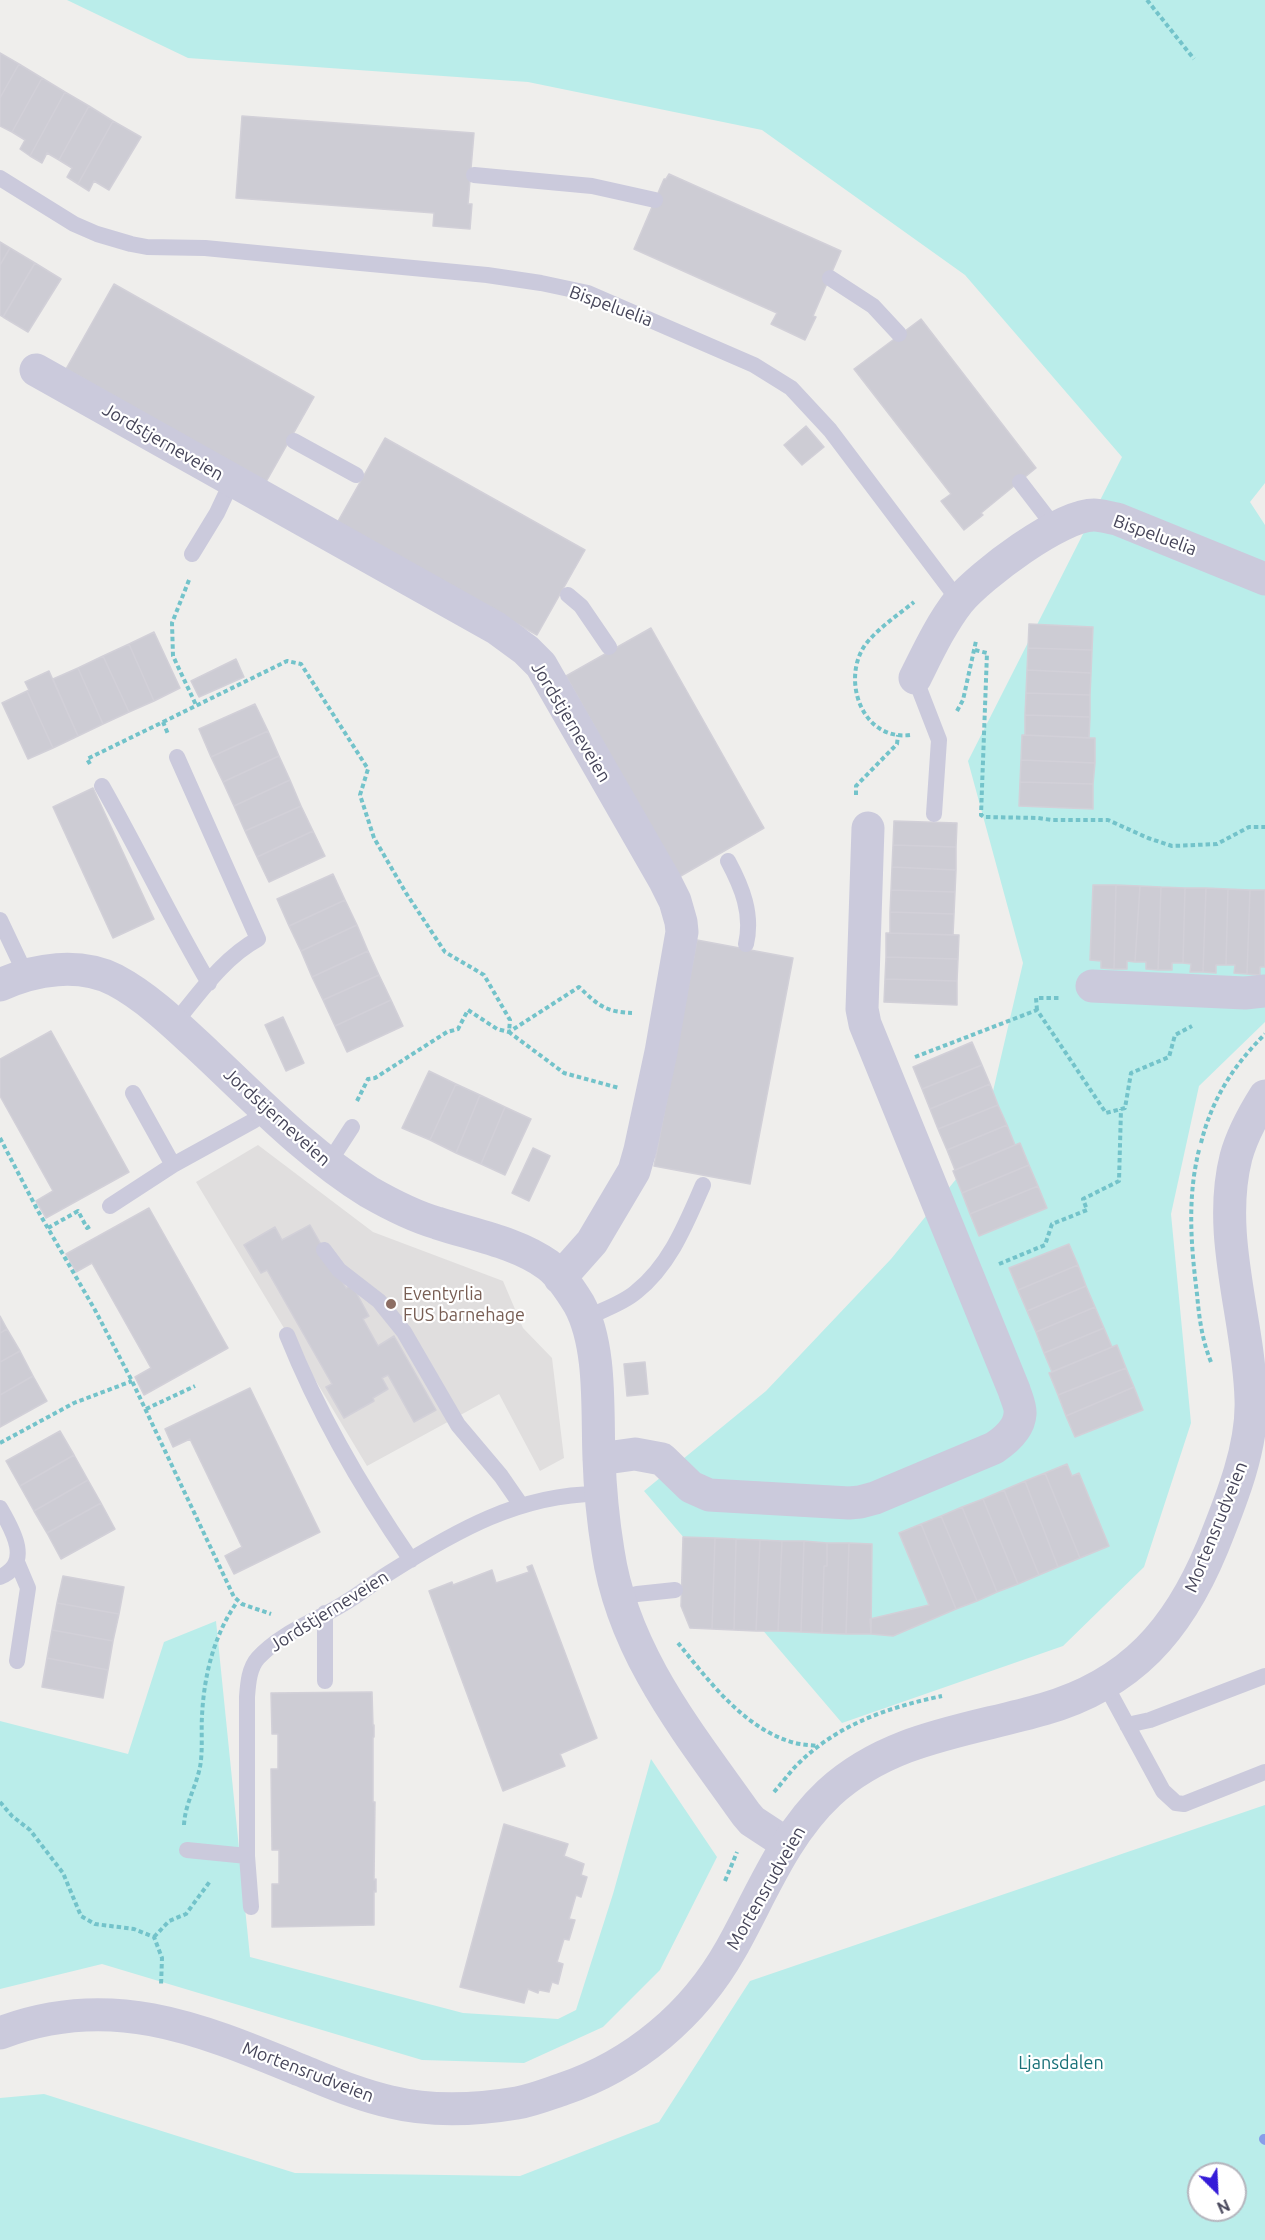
<!DOCTYPE html>
<html>
<head>
<meta charset="utf-8">
<style>
  body { margin:0 }
  #map { position:relative; width:1265px; height:2240px; overflow:hidden; background:#efeeec; font-family:Ubuntu,sans-serif }
  canvas { display:block }
  .north { position:absolute; left:1187px; top:2162px; width:60px; height:60px; box-sizing:border-box; background:#fff; border:2px solid #b5b5bd; border-radius:50%; rotate:156deg; font-size:16px; font-weight:700; line-height:24px; text-align:center; color:#464559 }
  .north::after { content:''; display:block; margin:auto; width:21px; height:27px; background:#351cd8; clip-path:polygon(50% 0,100% 100%,50% 72%,0 100%) }
</style>
</head>
<body>
<div id="map">
<canvas width="1265" height="2240"></canvas>
<div class="north">N</div>
</div>
<script>
const context = document.querySelector('canvas').getContext('2d');
context.lineJoin = 'round';
function fillPath(path, color) { context.fillStyle = color; context.fill(path, 'evenodd'); }
function trace(path, color, width, dash) { context.strokeStyle = color; context.lineWidth = width; context.lineCap = dash ? 'butt' : 'round'; context.setLineDash(dash || []); context.stroke(path); }
function label(font, color, halo, rows, align = 'center') {
  context.font = font + ' Ubuntu,sans-serif'; context.lineWidth = 4.5; context.setLineDash([]); context.textBaseline = 'middle'; context.strokeStyle = halo; context.fillStyle = color; for (const [text, x, y, turn = 0] of rows) {
    context.save(); context.translate(x, y); context.rotate((+turn || 0) * Math.PI / 180); context.textAlign = isNaN(turn) ? turn : align; if (halo) context.strokeText(text, 0, 0); context.fillText(text, 0, 0); context.restore();
  }
}
const education = new Path2D(`
  M258,1145L373,1232L503,1281L523,1328L552,1358L564,1458L540,1471L499,1394L367,1466L196,1182Z`);
const green = new Path2D(`
  M67,0H1265V483L1250,502L1265,525V1022L1199,1086L1171,1214L1191,1423L1144,1567L1063,1646L842,1723L644,1491L766,1391L891,1259L979,1151L1023,963L968,761L1122,457L965,275L762,130L528,82L188,58Z
  M216,1621L250,1957L463,2013L558,2019L576,2010L613,1894L651,1759L717,1857L660,1970L603,2027L524,2063L422,2060L102,1964L0,1989V1721L128,1754L164,1642Z
  M1265,1805V2240H0V2098L44,2094L295,2173L520,2176L659,2122L750,1981ZM1199,2174H1235V2210H1199Z`);
const stream = new Path2D(`
  M1264,2139L1265,2140`);
const building = new Path2D(`
  M0,53L19,64L0,98Z
  M19,64L42,78L12,132L0,126V98Z
  M42,78L65,92L30,156L20,149L25,140L12,132Z
  M65,92L89,106L59,160L47,153L42,163L30,156Z
  M89,106L113,121L78,184L67,177L72,168L59,160Z
  M242,116L474,133L468,204H472L470,229L433,226L434,213L236,198Z
  M113,121L141,137L109,190L94,181L89,191L78,184Z
  M669,174L841,251L813,316L816,317L805,340L771,324L777,313L634,249L664,179H666Z
  M0,242L10,248L0,265Z
  M10,248L35,263L3,317L0,315V265Z
  M35,263L61,279L28,332L3,317Z
  M114,284L314,397L266,482L66,369Z
  M921,319L1036,468L981,513L983,515L964,530L941,501L951,494L854,369Z
  M806,426L824,447L802,465L784,445Z
  M385,438L585,550L537,635L337,523Z
  M1029,624L1093,627L1092,650L1028,648Z
  M651,628L764,828L679,877L566,676Z
  M154,632L180,688L154,701L129,644Z
  M129,644L154,701L129,712L103,656Z
  M1028,648L1092,650L1091,673L1027,670Z
  M103,656L129,712L103,724L78,668Z
  M236,659L244,677L199,697L191,681Z
  M78,668L103,724L78,736L53,679Z
  M1027,670L1091,673L1090,695L1026,693Z
  M49,671L78,736L53,748L27,691L29,690L25,682Z
  M27,691L53,748L28,759L2,703Z
  M1026,693L1090,695V717L1025,715Z
  M255,704L268,731L211,757L199,729Z
  M1025,715L1090,717L1089,738L1025,735Z
  M268,731L279,756L223,782L211,757Z
  M1022,735L1095,738V763L1021,760Z
  M279,756L290,780L234,806L223,782Z
  M1021,760L1095,763L1093,784L1020,782Z
  M290,780L301,806L245,831L234,806Z
  M1020,782L1093,784V809L1019,806Z
  M93,788L154,919L113,938L53,807Z
  M301,806L313,831L257,857L245,831Z
  M894,821L957,823L956,847L893,845Z
  M313,831L325,856L269,882L257,857Z
  M893,845L956,847V870L892,867Z
  M892,867L956,870L955,892L891,890Z
  M333,874L345,900L289,926L277,899Z
  M1093,885H1116L1114,969L1101,968V961L1090,960Z
  M1116,885L1140,886L1135,962L1127,961V969H1114Z
  M1140,886L1161,887L1158,970L1146,969V962H1135Z
  M1161,887L1185,888L1183,963H1172V970H1158Z
  M1185,888H1206L1203,972H1190L1191,964L1183,963Z
  M1206,888L1228,889L1226,965H1216V973L1203,972Z
  M1228,889L1250,890L1247,974L1234,973L1235,965H1226Z
  M891,890L955,892L954,914L890,912Z
  M1250,890H1265V967H1260V975L1247,974Z
  M345,900L357,925L301,951L289,926Z
  M890,912L954,914L953,935L890,933Z
  M357,925L368,951L312,977L301,951Z
  M886,933L959,935L958,959L886,957Z
  M697,940L793,958L750,1184L654,1166Z
  M368,951L379,975L323,1000L312,977Z
  M886,957L958,959L957,981L885,979Z
  M379,975L391,1000L335,1026L323,1000Z
  M885,979L957,981V1005L884,1002Z
  M391,1000L403,1026L347,1052L335,1026Z
  M283,1017L304,1063L286,1071L265,1025Z
  M51,1031L129,1172L46,1218L36,1201L53,1191L0,1096V1059Z
  M972,1042L982,1065L922,1089L913,1067Z
  M982,1065L990,1084L930,1109L922,1089Z
  M429,1071L456,1084L430,1140L402,1128Z
  M456,1084L480,1095L456,1153L430,1140Z
  M990,1084L998,1105L938,1129L930,1109Z
  M480,1095L505,1107L481,1164L456,1153Z
  M998,1105L1007,1125L947,1150L938,1129Z
  M505,1107L531,1119L505,1175L481,1164Z
  M1007,1125L1015,1145L955,1170L947,1150Z
  M1020,1143L1029,1165L962,1193L953,1171Z
  M533,1148L550,1156L529,1201L512,1193Z
  M1029,1165L1038,1186L970,1214L962,1193Z
  M1038,1186L1047,1208L979,1236L970,1214Z
  M149,1208L228,1348L144,1395L135,1377L151,1368L92,1263L76,1272L66,1254Z
  M310,1225L346,1288L352,1285L369,1316L363,1319L378,1346L394,1336L436,1410L414,1422L388,1375L382,1378L388,1389L373,1398L374,1401L344,1418L326,1387L332,1384L267,1270L261,1273L244,1245L275,1227L282,1240Z
  M1069,1244L1078,1265L1018,1290L1009,1268Z
  M1078,1265L1086,1286L1027,1311L1018,1290Z
  M1086,1286L1095,1307L1036,1332L1027,1311Z
  M1095,1307L1104,1328L1044,1353L1036,1332Z
  M0,1316L7,1329L0,1333Z
  M1104,1328L1112,1347L1052,1372L1044,1353Z
  M7,1329L20,1351L0,1362V1333Z
  M1117,1345L1126,1368L1058,1395L1049,1373Z
  M20,1351L33,1376L0,1395V1362Z
  M645,1362L648,1394L627,1396L624,1364Z
  M1126,1368L1134,1387L1066,1416L1058,1395Z
  M33,1376L47,1401L0,1427V1395Z
  M1134,1387L1143,1410L1075,1437L1066,1416Z
  M250,1388L320,1532L234,1574L225,1556L242,1547L190,1439L173,1447L165,1429Z
  M60,1431L74,1455L20,1486L6,1461Z
  M74,1455L88,1480L34,1511L20,1486Z
  M1067,1464L1072,1476L1079,1473L1109,1546L1080,1558L1045,1473Z
  M1045,1473L1080,1558L1058,1567L1025,1481Z
  M88,1480L101,1503L47,1533L34,1511Z
  M1025,1481L1058,1567L1039,1575L1004,1490Z
  M1004,1490L1039,1575L1018,1584L983,1499Z
  M983,1499L1018,1584L997,1592L962,1507Z
  M101,1503L115,1529L61,1559L47,1533Z
  M962,1507L997,1592L977,1601L941,1516Z
  M941,1516L977,1601L956,1609L921,1524Z
  M921,1524L956,1609L893,1636L871,1634L870,1619L929,1605L899,1533Z
  M683,1537L715,1538L712,1629L690,1628L681,1606Z
  M715,1538L736,1539L734,1630L712,1629Z
  M736,1539L760,1540L756,1631L734,1630Z
  M760,1540L782,1541L778,1631H756Z
  M782,1541H804L801,1632L778,1631Z
  M804,1541L827,1543V1566H824L822,1633L801,1632Z
  M827,1543H849L846,1634L822,1633L824,1566H827Z
  M849,1543L872,1544L871,1634H846Z
  M532,1565L597,1738L560,1754L565,1766L503,1791L429,1591L452,1582L453,1585L492,1570L496,1583L529,1572L527,1567Z
  M63,1576L124,1587L119,1614L57,1603Z
  M57,1603L119,1614L113,1641L52,1630Z
  M52,1630L113,1641L108,1670L47,1658Z
  M47,1658L108,1670L103,1698L42,1687Z
  M372,1692L373,1726L374,1725V1737H373V1802H375L374,1880L376,1879V1892L374,1891V1925L272,1927V1884H279V1850H272L271,1769H278V1734H272L271,1693Z
  M504,1824L568,1844L564,1856L584,1864L581,1875L587,1877L581,1897L576,1895L569,1919L575,1920L569,1940L564,1939L557,1962L563,1964L558,1984L552,1982L549,1992L539,1990L538,1993L528,1989L524,2003L460,1987Z`);
const path = new Path2D(`
  M1147,0L1194,59
  M189,580L172,623L173,656L196,705
  M975,650L987,653L981,815L984,817L1038,818L1052,820H1108L1148,838L1172,846L1217,844L1249,827H1265
  M957,711L963,700L976,641
  M163,722L287,661L301,664L368,769L360,795L374,838L406,893L445,952L484,975L510,1020L509,1032L564,1073L619,1088
  M910,735C862,741 841,680 865,645C878,628 898,615 914,602
  M90,764L87,759L163,722L168,734
  M856,795V786L897,744L898,735
  M1037,1010L1036,998H1060
  M915,1057L1037,1010L1106,1113L1125,1108L1131,1073L1169,1057L1175,1035L1192,1026
  M357,1101L368,1079L375,1078L447,1032L458,1029L468,1010L497,1029L509,1032L579,987C598,1005 605,1012 632,1013
  M0,1138L38,1211L95,1310L132,1381L234,1597L242,1604L271,1614
  M1201,1143C1212,1099 1233,1066 1265,1034
  M1199,1150C1187,1198 1191,1246 1197,1294C1199,1317 1202,1340 1211,1362
  M48,1228L78,1211L87,1228L92,1225
  M999,1264L1045,1245L1052,1224L1087,1210L1083,1199L1119,1181L1121,1109
  M146,1409L195,1386
  M0,1443L74,1403L132,1381
  M678,1643C709,1681 745,1730 795,1743C803,1745 811,1745 818,1746
  M774,1792C783,1782 791,1770 801,1761C841,1723 890,1707 942,1696
  M0,1802L12,1816L30,1830L63,1873L81,1916L95,1924L134,1929L154,1937L162,1958L161,1986
  M184,1825C185,1804 196,1787 200,1767C203,1751 201,1732 202,1716C204,1675 214,1635 237,1602
  M725,1881L737,1852
  M154,1937L169,1921L186,1914L211,1880`);
const service = new Path2D(`
  M474,175L592,186L655,200
  M0,178L74,224L97,234L131,244L147,247L205,248L350,262L487,275L541,283L588,293L754,365L791,388L830,430L959,601
  M830,278L873,306L899,334
  M294,441L356,475
  M1020,482L1056,529
  M192,554L217,513L232,481
  M568,595L581,606L609,647
  M915,678L939,740L934,814
  M102,786C139,851 171,919 209,983
  M728,861C742,887 753,914 746,944
  M0,920L26,975
  M174,1024C199,994 223,958 258,939L177,757
  M133,1093L173,1165
  M328,1164L352,1127
  M110,1206L173,1165L253,1121L267,1111
  M324,1250L339,1270L379,1301L404,1332L458,1425L501,1476L521,1505
  M586,1318C602,1310 622,1304 636,1292C670,1265 686,1224 703,1185
  M287,1335C319,1415 362,1489 411,1560
  M0,1508C12,1529 33,1563 0,1577
  M17,1562L28,1588L17,1661
  M618,1599L637,1594L675,1590
  M325,1613V1681
  M1105,1684L1163,1791L1176,1803L1184,1804L1265,1772
  M1127,1725L1150,1720L1265,1676
  M187,1850L247,1856
  M251,1907L247,1856V1697C248,1684 249,1668 258,1658C282,1632 314,1622 343,1604C359,1595 373,1583 389,1573C454,1532 521,1493 600,1494`);
const minor = new Path2D(`
  M36,370L496,628L526,650L541,665L665,881L675,901L681,922L682,932L661,1052L640,1150L634,1171L592,1242L560,1278
  M915,678C928,652 941,624 959,601C981,575 1060,515 1094,515C1101,515 1110,518 1117,519L1265,579
  M0,985C35,969 79,962 115,980C149,998 179,1028 207,1054C258,1102 309,1155 369,1192C390,1204 413,1216 437,1223C473,1235 516,1242 548,1265C560,1274 571,1291 579,1304C602,1346 597,1411 599,1458C600,1489 603,1520 608,1551C623,1653 688,1732 746,1814L752,1821L787,1844
  M1092,986L1245,993L1265,991
  M599,1459L635,1454L662,1459L691,1487L709,1495L849,1503L860,1502L875,1498L994,1448C1006,1440 1019,1429 1020,1414C1021,1407 1016,1397 1014,1390L865,1024L862,1009L868,828`);
const tertiary = new Path2D(`
  M0,2033C110,1991 198,2028 300,2070C330,2082 359,2095 391,2102C432,2112 475,2110 517,2103C533,2100 548,2094 563,2089C634,2065 694,2015 731,1949C761,1896 783,1836 829,1793C890,1737 968,1731 1044,1709C1131,1684 1178,1630 1212,1548C1230,1503 1253,1448 1251,1399C1249,1319 1216,1236 1236,1157C1242,1135 1253,1115 1265,1096`);
const markers = [
  [391,1304,6,"#8d6e63"]
];
const streetNames = [
  ["Bispeluelia",611,306,20],
  ["Jordstjerneveien",163,442,30],
  ["Bispeluelia",1155,535,20],
  ["Jordstjerneveien",571,722,59],
  ["Jordstjerneveien",277,1117,42],
  ["Mortensrudveien",1216,1527,-68],
  ["Jordstjerneveien",329,1611,-32],
  ["Mortensrudveien",766,1888,-60],
  ["Mortensrudveien",308,2072,21]
];
const educationNames = [
  ["Eventyrlia",403,1294],
  ["FUS barnehage",403,1315]
];
const parkNames = [
  ["Ljansdalen",1061,2063]
];
fillPath(education, '#e0dede');
fillPath(green, '#baedea');
trace(stream, '#889ee9', 10);
fillPath(building, '#cdccd4');
trace(building, '#d2d0d8', 1.5);
trace(path, '#73c3ca', 4, [4.5, 3]);
trace(service, '#cbcadc', 16);
trace(minor, '#cbcadc', 33);
trace(tertiary, '#cbcadc', 33);
for (const [x, y, r, color] of markers) { const dot = new Path2D(); dot.arc(x, y, r, 0, 2 * Math.PI); context.fillStyle = color; context.fill(dot); trace(dot, '#fff', 2); }
label('18px', '#464559', '#fff', streetNames);
label('18px', '#785e54', '#fff', educationNames, 'left');
label('18px', '#187178', '#fff', parkNames);
</script>
</body>
</html>
